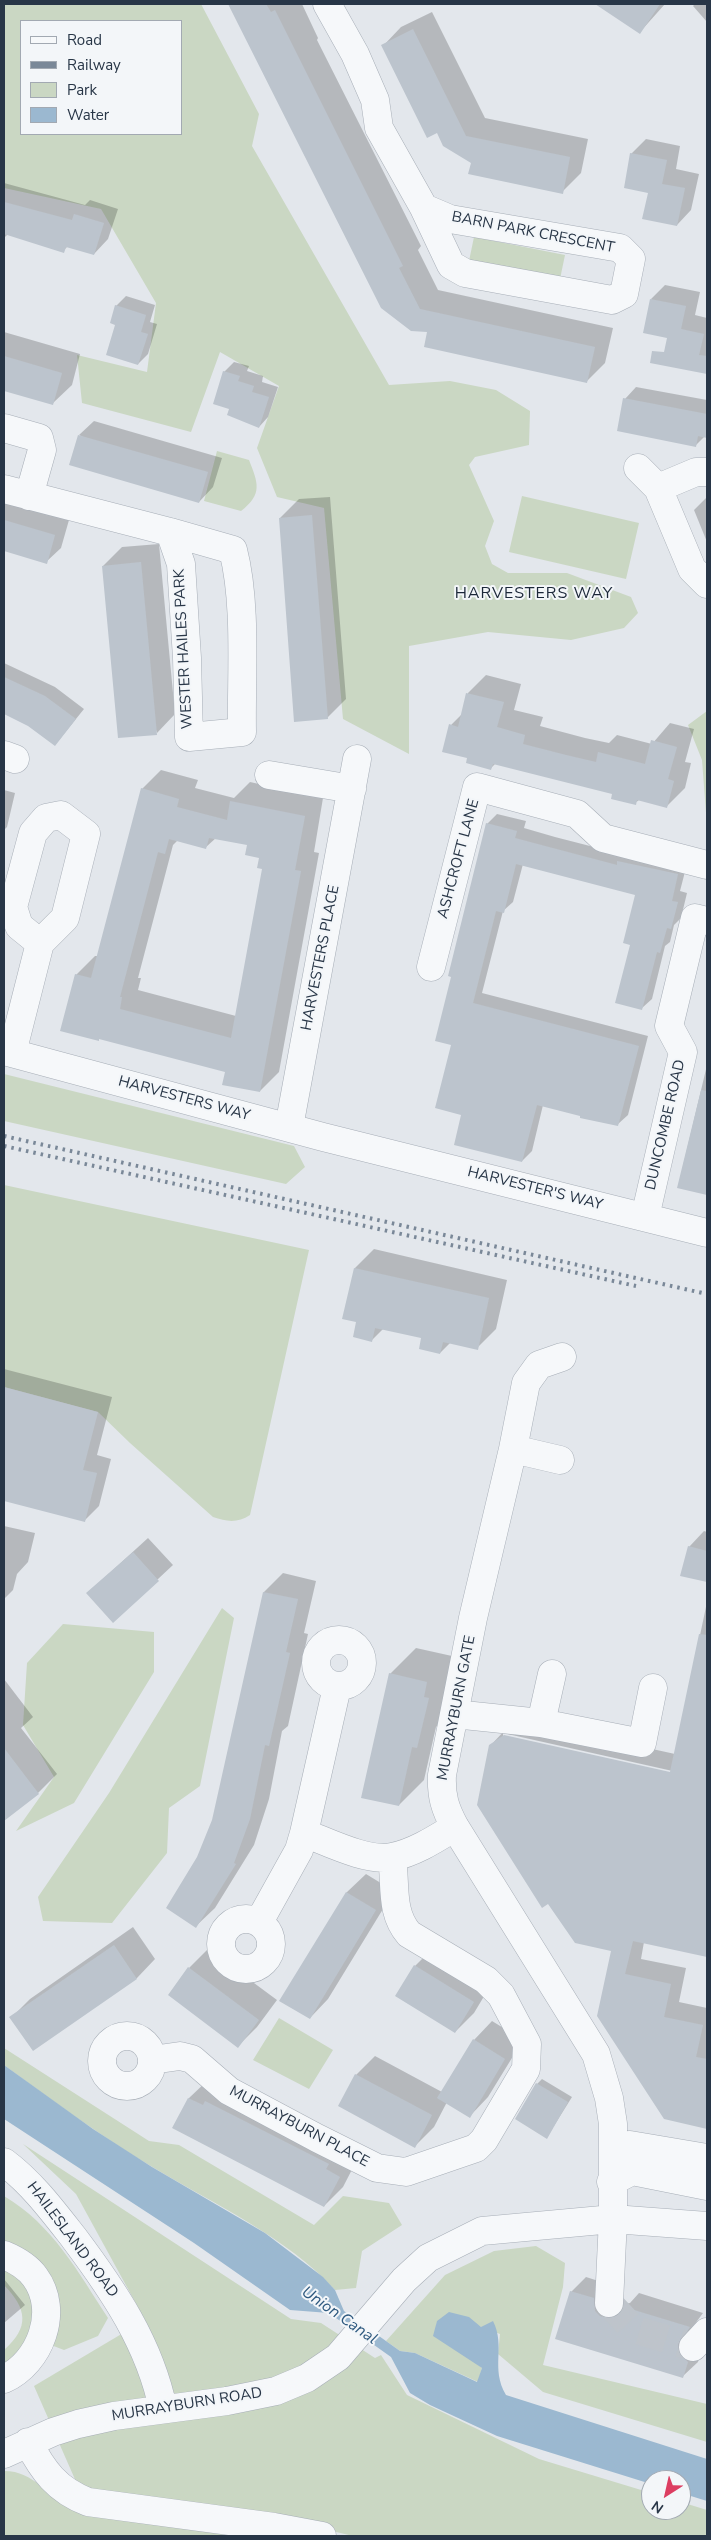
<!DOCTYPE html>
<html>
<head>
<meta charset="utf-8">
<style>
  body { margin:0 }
  #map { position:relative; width:711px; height:2540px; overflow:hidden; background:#e3e7ec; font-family:"Nunito Sans",sans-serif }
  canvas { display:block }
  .frame { position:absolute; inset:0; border:5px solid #283647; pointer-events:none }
  .legend { position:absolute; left:20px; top:20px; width:162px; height:115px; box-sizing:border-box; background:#f3f6f9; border:1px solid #a2a9b2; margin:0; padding:6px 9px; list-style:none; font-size:15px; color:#283647 }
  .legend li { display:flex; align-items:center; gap:10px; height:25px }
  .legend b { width:25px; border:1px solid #a2a9b2 }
  .north { position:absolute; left:641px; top:2470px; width:50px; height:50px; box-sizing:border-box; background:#f3f6f9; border:1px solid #a2a9b2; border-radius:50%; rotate:215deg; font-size:14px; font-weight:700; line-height:20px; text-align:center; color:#283647 }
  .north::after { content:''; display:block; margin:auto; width:18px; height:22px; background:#dc3d61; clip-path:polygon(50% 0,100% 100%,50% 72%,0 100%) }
</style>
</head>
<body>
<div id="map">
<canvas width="711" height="2540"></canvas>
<div class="frame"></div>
<ul class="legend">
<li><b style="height:6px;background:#f6f8fa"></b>Road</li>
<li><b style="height:6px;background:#7a8898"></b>Railway</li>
<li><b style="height:14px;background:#cad7c3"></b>Park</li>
<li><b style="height:14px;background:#9bb8d0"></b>Water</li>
</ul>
<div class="north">N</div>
</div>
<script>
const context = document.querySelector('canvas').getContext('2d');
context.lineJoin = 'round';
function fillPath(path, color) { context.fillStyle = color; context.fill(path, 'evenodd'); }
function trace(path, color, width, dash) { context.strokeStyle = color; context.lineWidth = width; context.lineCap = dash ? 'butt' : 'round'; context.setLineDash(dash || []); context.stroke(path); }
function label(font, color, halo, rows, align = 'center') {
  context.font = font + ' "Nunito Sans",sans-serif'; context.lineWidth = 4; context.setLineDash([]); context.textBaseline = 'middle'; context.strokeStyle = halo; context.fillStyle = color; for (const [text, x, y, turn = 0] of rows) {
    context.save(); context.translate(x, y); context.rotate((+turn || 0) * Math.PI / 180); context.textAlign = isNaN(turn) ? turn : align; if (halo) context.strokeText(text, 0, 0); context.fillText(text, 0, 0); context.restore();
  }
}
const green = new Path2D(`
  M4,4H201L259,114L252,146L389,385L450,381L496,390L530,411L529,445L475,457L469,465L494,521L485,546L492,564L508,573H567L631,597L638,613L624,628L571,640L488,632L409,646V754L343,719L324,508L277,497L257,448L279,386L220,352L191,432L82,403L77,355L147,372L156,303L101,209L4,188ZM21,21H181V134H21Z
  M474,237L565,255L560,279L469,261Z
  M217,451L249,460C258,483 263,494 241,511L204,501Z
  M522,496L639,523L626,579L509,552Z
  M707,711V826L702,760L688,725Z
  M4,1074L294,1146L305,1167L286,1184L4,1121Z
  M4,1185L309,1250L250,1515C238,1523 227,1522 213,1517L130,1443L98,1412L4,1387Z
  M222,1608L234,1618L200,1786L169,1808L167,1853L112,1923L43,1921L38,1897L109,1793Z
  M63,1624L154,1632V1672L74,1803L16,1831L54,1777L23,1725L27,1663Z
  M279,2018L333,2050L309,2089L253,2060Z
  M4,2048L149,2141L179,2145L314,2225L343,2196L389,2203L402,2225L362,2251L356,2288L335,2290C288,2238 214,2204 154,2168C102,2137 53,2101 4,2065Z
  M23,2144L291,2319L321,2323L375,2358L381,2355L407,2395L539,2459L651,2493V2510H681V2502L707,2510V2536H353L257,2513L81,2493L34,2386L145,2320L76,2194Z
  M4,2196C53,2225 78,2272 108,2318L98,2336L64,2350L51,2345L56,2319L52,2280L27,2258L4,2242Z
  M536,2246L565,2263L563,2287L543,2365L707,2404V2442L543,2392L498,2354L500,2334L481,2327L437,2322L436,2328L482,2368L478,2382L415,2353L400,2351L386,2341L445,2275L494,2251Z
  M4,2267C32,2280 41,2314 29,2341C25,2349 11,2359 4,2365V2350C30,2327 27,2309 4,2285Z
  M4,2471C35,2471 46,2496 73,2510L251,2536H4Z`);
const water = new Path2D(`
  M4,2065L93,2129L152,2167L265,2233L323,2277L335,2290L344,2311L400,2351L415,2353L477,2382L482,2368L433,2336L437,2321L449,2312L469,2317L481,2327L493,2321C506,2347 490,2368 506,2395L707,2459V2501L681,2493V2480H651V2484L497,2436L430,2405L410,2393L391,2357L329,2313L290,2310L194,2243L4,2119Z`);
const shadow = new Path2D(`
  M230,4H302L318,38L317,40L421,246L418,250L438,290L613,328L605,363L586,382L428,331L382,307Z
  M597,4H665L640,32Z
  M695,4H707V22L693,6Z
  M432,12L485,118L588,139L581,173L562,192L472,162L383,46L401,27Z
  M646,139L680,146L676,169L699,174L691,210L677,225L649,192L631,154Z
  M4,183L85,205L90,200L118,209L108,239L94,254L68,246L63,251L8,234L4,238Z
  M665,285L700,292L695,315L707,318V359L696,371L668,337L651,299Z
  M126,296L155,305L150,322L157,324L148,354L138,364L117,324L116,306Z
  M4,332L80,354L72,385L53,403L4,389Z
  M234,362L249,366L247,371L263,376L262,382L278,387L268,417L259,427L224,372Z
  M636,387L707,400V437L705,436L696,445L625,399Z
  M94,421L222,458L213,487L199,502L79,435Z
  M330,497L346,699L327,718L280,518L299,499Z
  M707,497V542L694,510Z
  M4,501L69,520L61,548L46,562L4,550Z
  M159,544L175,714L157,733L103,566L122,547Z
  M4,663L55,687L84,709L55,745L28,725L4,713Z
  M486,675L521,684L514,710L543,717L540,726L585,738L609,743L617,735L652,744L670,723L694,729L685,762L691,763L685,788L667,806L639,800L635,803L614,793L496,763L491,768L468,757L451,725L463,713L468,693Z
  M161,770L198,780L195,788L234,798L250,782L323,798L314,852L319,853L279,1072L260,1091L226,1071L100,1038L98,1040L76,975L95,956H98L142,789ZM216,838L248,844L260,857L263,868L236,1016L138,990L141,978H138L173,845L178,840L206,847Z
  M4,790L15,793L7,827L4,830Z
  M497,814L526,821L524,828L555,837L625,855L687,864L680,891L687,893L681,918L674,925L670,942L665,946L652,999L642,1008L631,944L637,894L523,864L513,902L503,911L482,993L648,1036L628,1115L618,1124L543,1105L532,1151L522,1161L463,1114L452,1045L487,824Z
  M707,1065V1194L678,1187Z
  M374,1249L507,1280L496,1329L477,1348L451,1342L440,1353L423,1337L384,1328L372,1340L358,1321L355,1268Z
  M4,1369L112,1397L97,1455L111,1459L99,1506L84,1521L4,1500Z
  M4,1526L35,1533L28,1562L17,1574L13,1590L4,1599Z
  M704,1531L707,1532V1581L682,1575L689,1547Z
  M148,1538L173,1565L113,1621L103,1579Z
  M283,1573L316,1581L304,1633L308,1634L288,1726L282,1731L269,1799L254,1845L215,1908L196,1926L198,1858L213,1820L264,1592Z
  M707,1602V1955L644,1942L641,1959L686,1968L679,2002L707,2008V2127L664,2116L612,1950L490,1746L506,1729L521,1720L675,1754ZM503,1733L677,1772L676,1775L503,1736Z
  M416,1648L452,1656L442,1721L436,1727L424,1780L399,1805L390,1674Z
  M4,1679L33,1717L21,1728L57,1774L38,1793L4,1820Z
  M366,1874L394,1891L328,1999L310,2018L281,2000L347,1892Z
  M133,1927L155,1959L137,1978L33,2050L11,2018L30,1999Z
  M434,1947L492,1983L474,2013L455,2032L415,1966Z
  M208,1949L277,2000L257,2027L238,2046L189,1968Z
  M492,2021L523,2040L488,2097L470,2116L447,2102L434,2127L415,2146L356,2075L375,2056L442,2092L474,2040Z
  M542,2079L572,2097L547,2137L537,2084Z
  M208,2080L358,2158L343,2187L324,2206L174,2128L189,2098Z
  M586,2277L608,2284L615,2302L623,2304L630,2303L639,2293L703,2313L692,2328L702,2347L698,2362L683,2376L557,2338L571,2292Z
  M4,2279L25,2305L4,2323Z`);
const building = new Path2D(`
  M228,4H266L271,12L275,10L403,266L399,268L420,309L595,347L587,383L424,347L427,332L411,331L381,308Z
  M595,4H660L640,34Z
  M413,29L466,136L570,157L563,194L468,174L471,163L443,146L437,133L427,138L381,45Z
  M630,153L667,160L662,184L685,188L677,226L642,219L648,193L624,188Z
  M4,202L72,220L74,214L104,223L94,255L66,247L64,253L4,234Z
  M650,299L686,306L681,329L704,334L699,355L707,356V374L650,363L652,351L664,352L667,338L643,333Z
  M115,305L146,315L141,332L148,334L138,365L106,355L115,325L110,323Z
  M4,356L62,373L53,405L4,391Z
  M223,371L240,376L238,381L254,386L252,392L269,397L259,428L227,415L229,409L213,404Z
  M623,398L707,414V438L698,436L696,447L617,431Z
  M78,435L208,472L199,503L69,465Z
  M312,515L328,719L294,722L279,518Z
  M4,520L55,535L47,564L4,551Z
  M141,562L157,735L118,738L102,566Z
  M4,677L45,696L76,719L55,746L28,726L4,714Z
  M466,693L504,702L497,727L525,735L523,744L566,755L596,762L598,752L645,764L651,740L677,747L668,779L674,781L667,808L637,800L636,805L611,799L612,794L493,764L491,770L466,763L467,758L442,752L449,724L458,727Z
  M141,788L179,799L177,807L227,820L230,801L305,816L295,870L301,871L260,1092L222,1085L225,1072L99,1039V1041L60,1031L75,974L91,978ZM209,838L247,845L245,855L259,858L257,868L262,869L231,1038L120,1009L122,997H120L158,852L165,854L169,839L206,849Z
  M486,823L517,831L515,838L545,846L617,865V861L678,874L672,901L678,902L671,929L667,928L660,953L657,952L642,1010L615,1003L630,945L623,943L635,895L516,864L504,913L496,911L473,1003L639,1046L618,1126L580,1118V1116L537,1105L522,1162L454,1145L461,1115L435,1108L451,1045L435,1041L451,977L448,976Z
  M701,1090L707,1091V1195L677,1188Z
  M354,1268L489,1298L478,1350L443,1342L440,1354L419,1349L421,1338L375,1328L372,1342L353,1337L356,1322L342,1319Z
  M4,1387L98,1412L83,1470L97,1473L85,1522L4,1501Z
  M688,1546L707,1551V1582L680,1576Z
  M133,1552L159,1581L113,1623L86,1593Z
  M263,1592L298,1599L286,1652L290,1653L269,1746L265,1745L250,1819L234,1863L236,1864L196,1928L166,1908L197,1857L212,1820Z
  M699,1634L707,1635V1957L633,1941L625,1974L671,1984L664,2017L703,2025L696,2057L707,2059V2129L664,2119L597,2016L611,1951L575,1943L548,1904L542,1908L477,1805L489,1745L504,1735L670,1772Z
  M389,1673L427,1682L424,1697L429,1698L417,1748L412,1747L399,1806L361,1798Z
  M4,1748L39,1794L4,1821Z
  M346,1892L376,1910L310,2019L279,2001Z
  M114,1945L137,1979L33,2051L9,2017Z
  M414,1965L474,2002L455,2033L395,1996Z
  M188,1967L259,2020L238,2048L168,1995Z
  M473,2039L505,2059L470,2118L437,2098Z
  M355,2074L432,2115L415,2148L338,2106Z
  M536,2083L568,2102L547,2139L515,2119Z
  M188,2098L203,2105L205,2101L329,2164L326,2169L340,2177L324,2207L172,2128Z
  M570,2291L594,2298L595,2311L600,2316L608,2319L617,2317L624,2307L690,2327L678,2344V2352L688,2362L683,2378L555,2339Z`);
const minorTunnel = new Path2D(`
  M609,2303L633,2329L693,2347`);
const minor = new Path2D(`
  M327,4L355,54L375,100L379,128L424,208L451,265L465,273L612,300L624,294L631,259L620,248L450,219L424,208
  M4,428L39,438L42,450L29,496
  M638,468L658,488L692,569L707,584
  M658,488L696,472H707
  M4,489L170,532L233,550C247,604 241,676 242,732L189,737L187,658L181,564L170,532
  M4,755L15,759
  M269,775L352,789
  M431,967L477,787L577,814L603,838L707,865
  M4,1051L323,1137L707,1233
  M12,1053L40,943L65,918L86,834L61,815L46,818L33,833L13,907L19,926L40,943
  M289,1127L357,759
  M645,1217L683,1052L669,1026L695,918L707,921
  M562,1357L539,1365L526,1383L513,1449L473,1618L442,1775C441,1796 445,1809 455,1827L596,2054L609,2098L613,2124V2219L609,2303
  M513,1449L560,1460
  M316 1663a23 23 0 1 1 46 0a23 23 0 1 1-46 0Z
  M337,1687L304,1833C328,1842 367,1862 392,1857C414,1853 437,1838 455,1827
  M454,1714L541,1723L642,1743L653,1688
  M541,1723L552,1674
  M221 1944a25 25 0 1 1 50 0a25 25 0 1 1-50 0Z
  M259,1922L299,1850L304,1833
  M102 2061a25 25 0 1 1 50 0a25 25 0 1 1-50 0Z
  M152,2060L180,2056L192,2059L229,2091L317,2138L377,2168L406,2172L476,2148L484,2140L526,2069L527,2044L501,1995L486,1980L409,1934C390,1912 396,1885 392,1857
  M613,2146L630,2145L707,2158
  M4,2162C32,2183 52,2210 74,2238C113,2290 150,2344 163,2409
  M611,2182L632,2171L707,2186
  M4,2255C16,2260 27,2266 35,2277C60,2311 40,2363 4,2379
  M693,2347L707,2332
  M28,2442C43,2471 57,2490 88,2502L274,2527L322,2536
  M4,2454L53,2432L78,2424L114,2416L227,2401L276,2391L307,2378L338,2357L404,2280L428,2258L482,2231L613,2219L707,2226`);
const rail = new Path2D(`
  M4,1136L707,1294
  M4,1146L636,1286`);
const streetNames = [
  ["BARN PARK CRESCENT",533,233,11],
  ["WESTER HAILES PARK",184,649,-93],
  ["ASHCROFT LANE",459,859,-75],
  ["HARVESTERS PLACE",321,958,-79],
  ["HARVESTERS WAY",184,1099,15],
  ["DUNCOMBE ROAD",666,1125,-77],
  ["HARVESTER'S WAY",535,1189,14],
  ["MURRAYBURN GATE",457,1708,-79],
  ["MURRAYBURN PLACE",299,2127,28],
  ["HAILESLAND ROAD",72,2240,53],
  ["MURRAYBURN ROAD",187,2405,-9]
];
const neighbourhoodNames = [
  ["HARVESTERS WAY",534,594]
];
const waterNames = [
  ["Union Canal",339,2316,35]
];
fillPath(green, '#cad7c3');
fillPath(water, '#9bb8d0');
fillPath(shadow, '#0003');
fillPath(building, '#bcc4cd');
trace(minorTunnel, '#bec4cb', 28, [28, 14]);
trace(minor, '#a7aeb7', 29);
trace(minor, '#f6f8fa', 28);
trace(rail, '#7a8898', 4, [2.5, 5]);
label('15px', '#283647', '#f3f6f9', streetNames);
context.letterSpacing = '1px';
label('16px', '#1b2738', '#f3f6f9', neighbourhoodNames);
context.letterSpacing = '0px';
label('italic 16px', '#2e597f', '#f3f6f9', waterNames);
</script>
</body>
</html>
